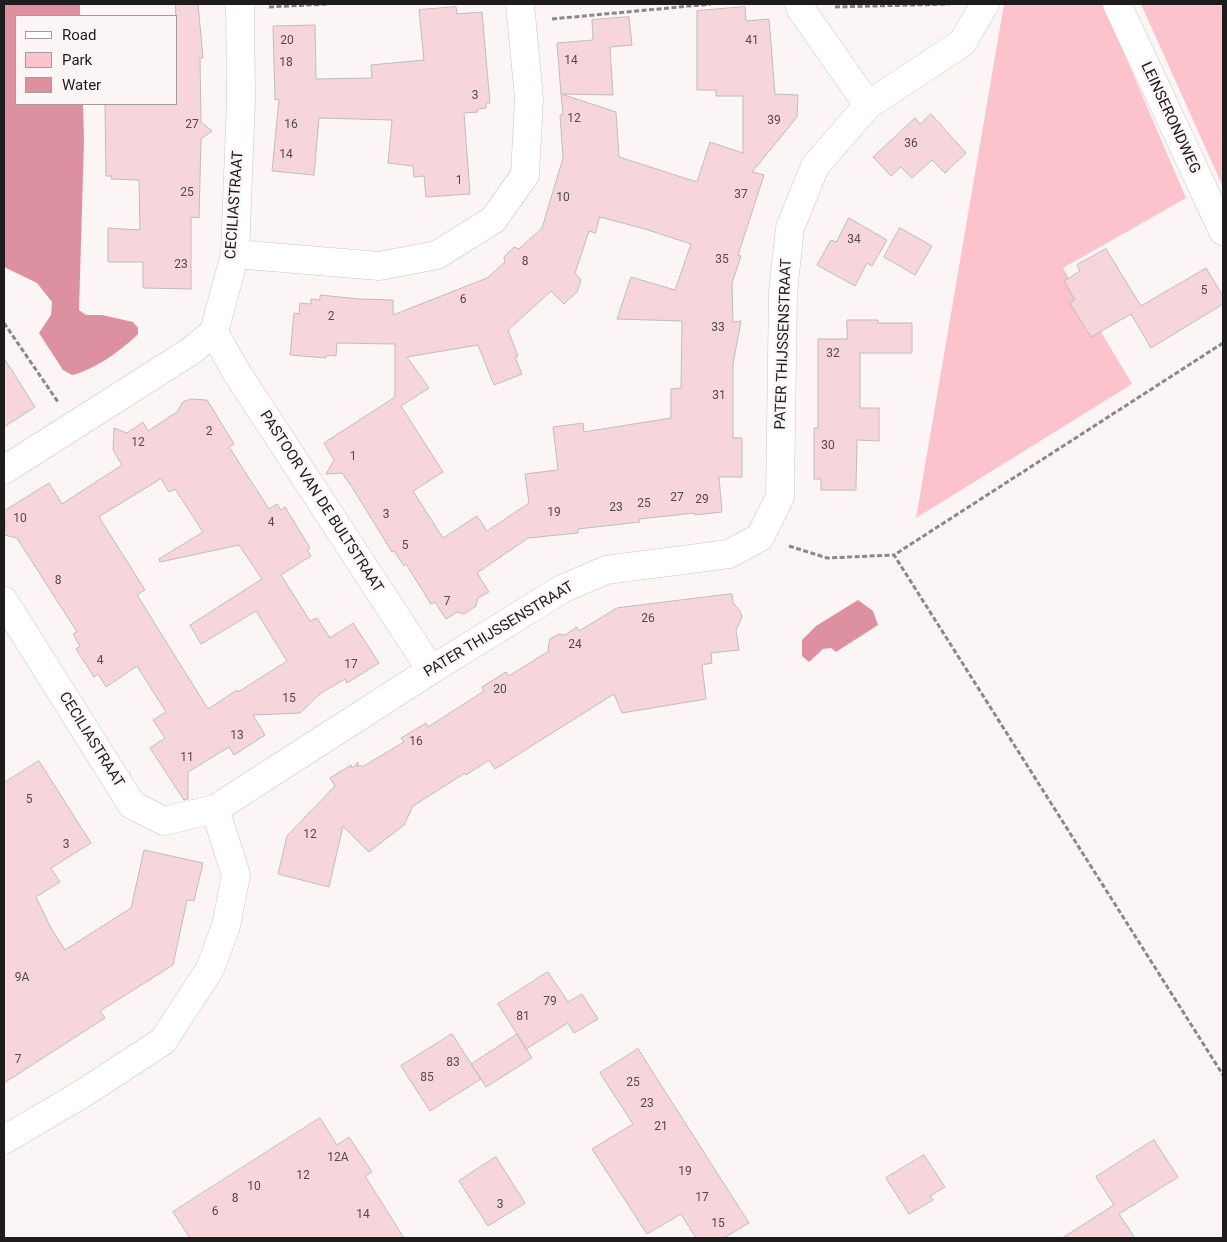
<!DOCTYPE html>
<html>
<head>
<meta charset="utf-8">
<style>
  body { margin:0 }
  #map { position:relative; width:1227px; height:1242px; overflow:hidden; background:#fbf5f6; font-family:Roboto,sans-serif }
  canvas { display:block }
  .frame { position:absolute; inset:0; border:5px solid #1d1b1b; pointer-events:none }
  .legend { position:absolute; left:15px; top:15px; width:162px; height:90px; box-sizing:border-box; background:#fbf5f6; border:1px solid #a29e9e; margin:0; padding:6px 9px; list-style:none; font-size:15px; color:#1d1b1b }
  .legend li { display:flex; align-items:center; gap:10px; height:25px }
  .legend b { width:25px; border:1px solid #a29e9e }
</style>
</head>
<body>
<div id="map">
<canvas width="1227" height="1242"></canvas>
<div class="frame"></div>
<ul class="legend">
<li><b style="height:6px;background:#fff"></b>Road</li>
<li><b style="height:14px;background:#fcc3cd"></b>Park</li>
<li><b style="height:14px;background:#dd91a0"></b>Water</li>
</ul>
</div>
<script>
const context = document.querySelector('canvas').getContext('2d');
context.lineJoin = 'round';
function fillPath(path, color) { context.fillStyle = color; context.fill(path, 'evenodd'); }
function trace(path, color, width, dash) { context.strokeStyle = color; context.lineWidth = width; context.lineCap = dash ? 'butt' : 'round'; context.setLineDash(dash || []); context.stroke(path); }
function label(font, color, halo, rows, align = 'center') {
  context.font = font + ' Roboto,sans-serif'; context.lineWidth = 5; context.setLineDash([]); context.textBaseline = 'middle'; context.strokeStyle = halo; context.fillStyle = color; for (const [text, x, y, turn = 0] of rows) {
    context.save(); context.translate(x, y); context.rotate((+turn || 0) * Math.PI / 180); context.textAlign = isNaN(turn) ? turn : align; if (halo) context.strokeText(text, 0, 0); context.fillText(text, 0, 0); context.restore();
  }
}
const green = new Path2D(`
  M1004,4H1103L1186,198L1063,268L1132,384L916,518Z
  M1141,4H1223V187Z`);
const water = new Path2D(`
  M4,4H80V16H16V104H83L84,140L79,310L86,315H102L133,322L138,328V334C122,350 94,370 72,375L63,370L39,333L51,315L52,302L37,283L4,267Z
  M858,600L873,611L878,625L836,652L831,648L823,649L809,662L802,656V640L816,626Z`);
const building = new Path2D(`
  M176,4H198L203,58H200L201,122L212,131L201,139L199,218L191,217V289L143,288V262H108V228L140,230L139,180L111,179L112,176H106L105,104H176Z
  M456,7L457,14L482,12L490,103H486V108L477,109L478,112L464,113L470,194L426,197L424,176L414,177L413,166L388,163L392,120L319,118L314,175L272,171L279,99L275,100L273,26L315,25L316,79L372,78L371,65L424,60L419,10Z
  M745,7L746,21L769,19L775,94L798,95L797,117L752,172L764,175L738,255L741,256L732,283L733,322L741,321L733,364V438H742V477H719L722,512L695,515V513L639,519L640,522L578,529V533L528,538L477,573L489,592L478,598L476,606L464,614L457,612L446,619L435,602L431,604L406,564L404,566L394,551L392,552L352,487L342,473L326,474L334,460L324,443L395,397V344L337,343L336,356L326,355V358L290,355L294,313L299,314L300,303L311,304V299L320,300V295L359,299L393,300V315L487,278L505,262L504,257L514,247L519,249L542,228L563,158L560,115H563L561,94L616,112L619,157L697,182L710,142L743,153V96H716V90H697V11ZM600,217L645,229L691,244L675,290L631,277L617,319L682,321L681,388L671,389V418L584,432L583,423L553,427L558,470L525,474L529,503L487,531L477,516L443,538L413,491L443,472L401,406L429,388L407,357L478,345L494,385L522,374L515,357L518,356L508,330L551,291L564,304L577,292L581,280L575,273L589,231L595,233Z
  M629,17L632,45L610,47L613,95L561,94L557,43L593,40L592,20Z
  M931,114L966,153L945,173L932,160L912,178L901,167L891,176L873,157L915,118L920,124Z
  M849,218L887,240L872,266L867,263L855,286L817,265L831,240L836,242Z
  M900,228L932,246L915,275L884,257Z
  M1106,249L1141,306L1206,268L1223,296V304L1151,348L1131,314L1091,337L1070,303L1075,300L1064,281L1080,271L1077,265Z
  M847,320H878V323H912V353H860V408H879V441L857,440L856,490H821V479H814V428H818V339H847Z
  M4,358L35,407L4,427Z
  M191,399L207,400L234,444L229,447L269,509L277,504L281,510L285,507L310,548L307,550L311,556L281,575L310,621L317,618L330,638L353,623L379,663L347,683L345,679L321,693L300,713L253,715L265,735L234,755L229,747L188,772V799L184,800L150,748L165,738L153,720L166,712L137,666L106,687L98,674L94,677L76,649L80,646L73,634L77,632L17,538L4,535L6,521L4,518V511L49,483L62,504L122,465L113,450L114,428L127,433L143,422L148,431L177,412L183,402ZM161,479L169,492L175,489L203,532L159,559L160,562L239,545L262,579L190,625L201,644L256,611L287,661L238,692L237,690L208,709L137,595L145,590L99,517Z
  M732,594L733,603L740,611L742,617L736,630L739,650L711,653L712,663L702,665L706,699L622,713L614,694L495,769L489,760L466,775L465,773L413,806L404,825L369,852L343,826L329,887L278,874L287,836L335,786L330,778L351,765L352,768L358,762L357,767L360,765L362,767L404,742L401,738L426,723L428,727L484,691L482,687L506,672L509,676L549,651L548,649L550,639L559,634L565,635L577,627L579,631L617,608Z
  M39,761L91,843L51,868L60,882L36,897L51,928L65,950L131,908L144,850L203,863L194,901L187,900L173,965L100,1011L105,1018L4,1083V783Z
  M548,972L568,1002L582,994L598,1019L574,1033L568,1023L526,1049L517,1034L532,1058L486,1087L471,1064L517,1034L498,1004Z
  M452,1034L481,1079L430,1111L401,1066Z
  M638,1049L749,1223L724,1238H696L681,1214L647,1234L592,1149L633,1124L600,1073Z
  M320,1118L337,1145L349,1137L372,1172L365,1176L404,1238H190L173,1212Z
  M1154,1140L1178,1177L1119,1214L1135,1238H1062L1114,1205L1096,1177Z
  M924,1155L945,1187L930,1196L933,1200L909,1214L886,1178Z
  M496,1157L525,1203L488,1226L459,1181Z`);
const path = new Path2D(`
  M269,7L327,4
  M835,7L949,4
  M552,19L711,4
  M4,323L58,402
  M1223,343L894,555L1223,1075
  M789,546L827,558L894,555`);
const minor = new Path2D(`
  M800,4V8L868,105
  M1117,4L1223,231
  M235,254L379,266L437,255L493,220L525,175L529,98L520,4
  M214,332L235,370L431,670
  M4,470L191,351L214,332L235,254L241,99L240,4
  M4,601L132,805L164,821L215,809L431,670L562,589L606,570L729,554L760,537L780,497L783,292L790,228L815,166L868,105L962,43L985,4
  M4,1140L82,1094L163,1041L210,969L226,926L236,875L215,809`);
const numberNames = [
  ["20",287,41],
  ["41",752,41],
  ["14",571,61],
  ["18",286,63],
  ["3",475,96],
  ["12",574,119],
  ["39",774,121],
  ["27",192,125],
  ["16",291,125],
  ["36",911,144],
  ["14",286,155],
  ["1",459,181],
  ["25",187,193],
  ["37",741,195],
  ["10",563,198],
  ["34",854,240],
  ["35",722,260],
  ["8",525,262],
  ["23",181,265],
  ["5",1204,291],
  ["6",463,300],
  ["2",331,317],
  ["33",718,328],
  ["32",833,354],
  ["31",719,396],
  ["2",209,432],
  ["12",138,443],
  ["30",828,446],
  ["1",353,457],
  ["27",677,498],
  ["29",702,500],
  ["25",644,504],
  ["23",616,508],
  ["19",554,513],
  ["3",386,515],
  ["10",20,519],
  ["4",271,523],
  ["5",405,546],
  ["8",58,581],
  ["7",447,602],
  ["26",648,619],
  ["24",575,645],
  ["4",100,661],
  ["17",351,665],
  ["20",500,690],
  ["15",289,699],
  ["13",237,736],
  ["16",416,742],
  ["11",187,758],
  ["5",29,800],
  ["12",310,835],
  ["3",66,845],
  ["9A",22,978],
  ["79",550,1002],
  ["81",523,1017],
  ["7",18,1060],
  ["83",453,1063],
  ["85",427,1078],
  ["25",633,1083],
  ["23",647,1104],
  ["21",661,1127],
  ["12A",338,1158],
  ["19",685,1172],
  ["12",303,1176],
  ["10",254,1187],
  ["17",702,1198],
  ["8",235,1199],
  ["3",500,1205],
  ["6",215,1212],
  ["14",363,1215],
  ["15",718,1224]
];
const streetNames = [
  ["LEINSERONDWEG",1170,118,65],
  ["CECILIASTRAAT",235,205,-86],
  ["PATER THIJSSENSTRAAT",784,344,-88],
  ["PASTOOR VAN DE BULTSTRAAT",321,502,57],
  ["PATER THIJSSENSTRAAT",499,630,-31],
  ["CECILIASTRAAT",91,740,58]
];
fillPath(green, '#fcc3cd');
fillPath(water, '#dd91a0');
fillPath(building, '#f6d5db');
trace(building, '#c1bcbc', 1);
trace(minor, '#cac4c5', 29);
trace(path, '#8c8889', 3, [5, 2.5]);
trace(minor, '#fff', 28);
label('12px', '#534a4b', null, numberNames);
label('15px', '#1d1b1b', '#fbf5f6', streetNames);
</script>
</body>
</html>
